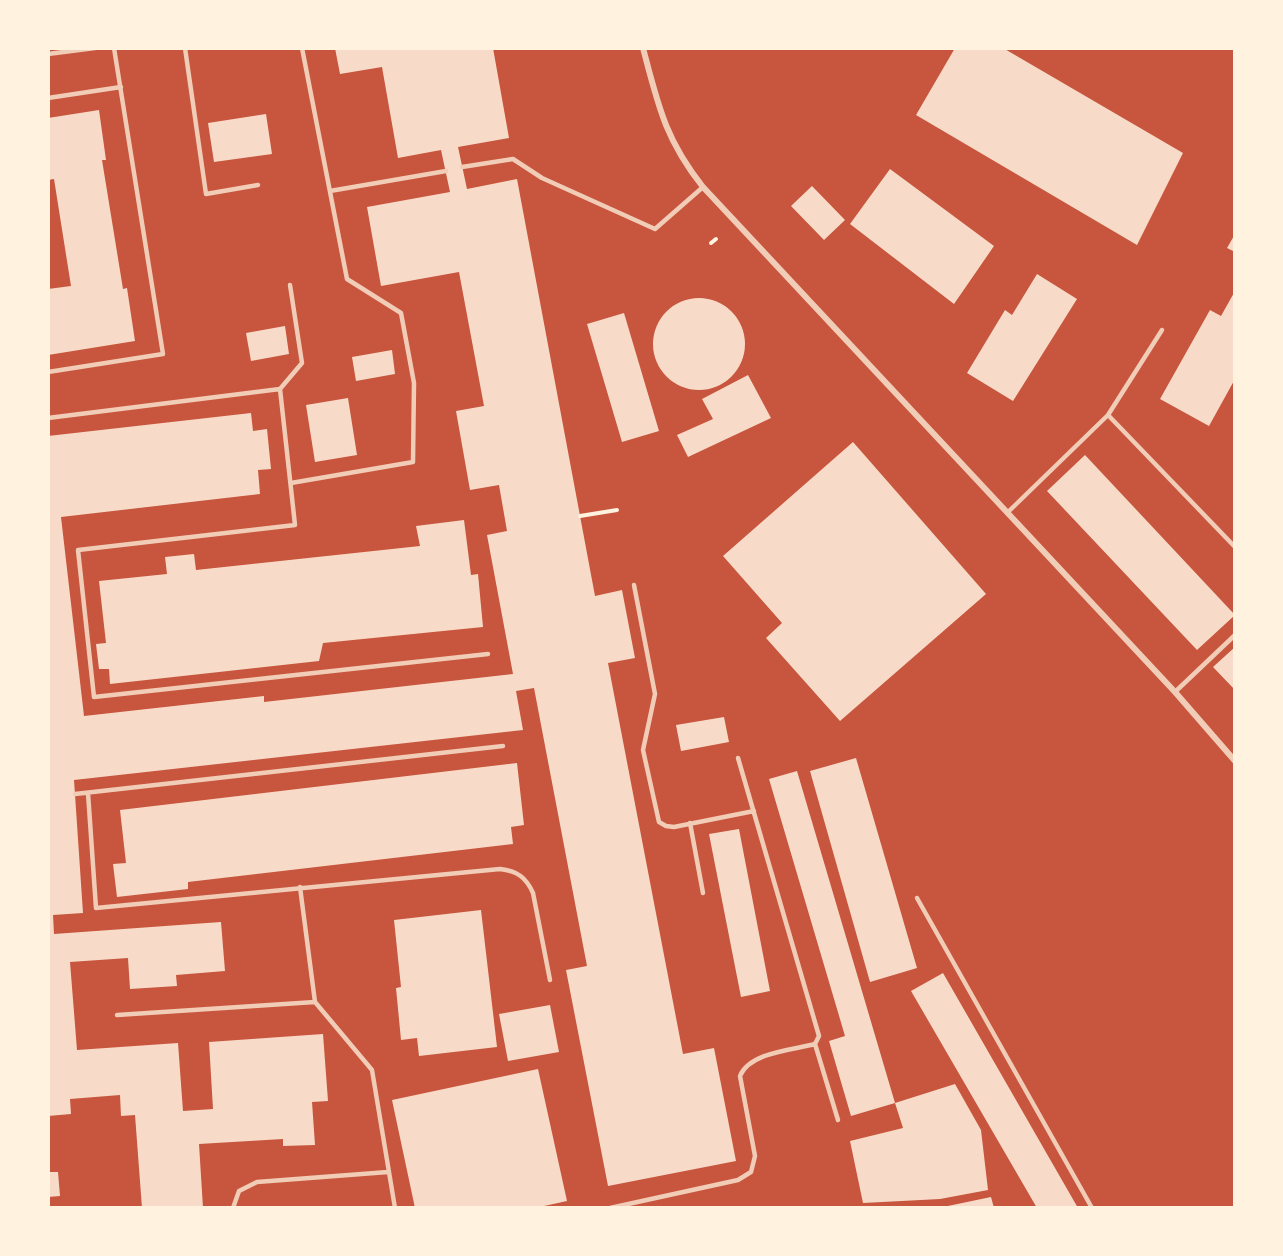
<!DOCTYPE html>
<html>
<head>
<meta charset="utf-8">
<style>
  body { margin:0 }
  #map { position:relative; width:1283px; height:1256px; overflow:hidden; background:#c8553d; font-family:"PT Sans",sans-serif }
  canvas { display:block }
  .frame { position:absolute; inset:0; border:50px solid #fff3e0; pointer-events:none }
</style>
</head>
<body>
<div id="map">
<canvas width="1283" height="1256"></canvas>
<div class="frame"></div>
</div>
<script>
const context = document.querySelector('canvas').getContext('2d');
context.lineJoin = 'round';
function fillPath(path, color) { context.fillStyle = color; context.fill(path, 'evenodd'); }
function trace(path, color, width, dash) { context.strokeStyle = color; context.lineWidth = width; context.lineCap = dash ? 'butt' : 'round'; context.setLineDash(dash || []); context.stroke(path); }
const building = new Path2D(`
  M335,48H493L509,138L458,147L467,189L517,179L595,596L622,590L635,658L608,663L683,1054L714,1048L736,1161L608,1186L566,970L587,966L534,688L516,691L523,730L74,780L83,913L53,915L54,934L221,922L225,971L176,975L177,986L130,989L128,958L70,962L77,1050L178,1043L183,1111L213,1109L209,1042L323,1034L328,1101L312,1102L315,1145L283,1146V1139L199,1144L203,1208H142L135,1115L121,1116L120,1095L70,1099L71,1114L48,1116V436L251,413L253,431L267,429L271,469L258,470L260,494L61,517L84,716L264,696V702L513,674L487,535L507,531L499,485L470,490L456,411L484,406L459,272L381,286L367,207L450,192L441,150L398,158L382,67L340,74Z
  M955,48H1003L1183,153L1137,245L916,115Z
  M99,110L106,160H102L123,289L127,288L135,341L48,355V289L71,286L54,179L48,180V118Z
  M266,114L272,154L214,162L208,123Z
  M890,169L994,246L954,304L850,224Z
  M812,186L845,220L824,240L791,206Z
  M1235,234V252L1227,248Z
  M1037,274L1077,299L1013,401L967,373L1005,310L1012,315Z
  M1235,291V379L1209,426L1160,399L1210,310L1221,316Z
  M653 344a46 46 0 1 1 92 0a46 46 0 1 1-92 0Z
  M624,313L659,431L622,442L587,324Z
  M285,326L289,354L251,361L246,333Z
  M392,350L395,374L356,381L352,357Z
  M748,375L771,418L688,457L677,435L713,419L702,399Z
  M348,398L357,455L315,462L306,405Z
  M853,442L986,594L840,721L766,638L782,623L723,556Z
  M1085,455L1235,615L1197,650L1047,491Z
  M464,520L471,575L478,574L483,627L323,643L319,661L110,684L109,669H99L96,644L106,643L99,581L167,574L165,557L194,554L196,570L420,546L416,526Z
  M1235,647V690L1213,667Z
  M724,717L729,742L681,751L676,725Z
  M856,758L917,968L870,982L810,771Z
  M517,763L524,825L511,827L513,844L188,882V889L117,897L113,864L126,863L120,810Z
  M797,771L895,1103L851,1116L829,1041L845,1036L769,779Z
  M739,829L770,991L741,997L709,834Z
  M481,910L497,1047L419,1056L417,1038L401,1040L396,988L401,987L394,920Z
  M943,973L1078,1208H1037L911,991Z
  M550,1005L559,1052L508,1061L499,1014Z
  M538,1069L567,1201L535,1208H415L392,1100Z
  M955,1084L981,1130L988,1190L940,1199L863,1203L850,1141L903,1128L895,1103Z
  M48,1172H58L60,1196L48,1197Z
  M991,1197L994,1208H943V1207Z`);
const path = new Path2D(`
  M711,243L716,239
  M580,516L617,510`);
const service = new Path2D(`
  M185,48L206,194L258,185
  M48,54L95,48
  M48,98L121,87
  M462,167L513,159L542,178L655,229L703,187
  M330,191L446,171
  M48,372L163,354L114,48
  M280,389L295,525L78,550L94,697L488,654
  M1108,415L1162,330
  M48,418L280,389L302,363L290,285
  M291,483L413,462L414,383L401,313L347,279L302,48
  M1007,513L1108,415L1235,547
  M634,585L655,694L643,750L659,822L666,826L674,827L754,811
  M1175,692L1235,635
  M738,758L819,1036L815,1044
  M88,793L96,908L500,869C517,871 526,877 533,893L550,980
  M75,794L503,746
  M690,823L703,893
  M300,887L315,1002
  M917,898L1092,1208
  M117,1015L315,1002L372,1070L395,1208
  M233,1208L239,1191L257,1182L388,1172
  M610,1208L738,1180L751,1172L755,1156L740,1076C750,1052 793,1050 815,1044L838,1120`);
const minor = new Path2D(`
  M643,48C658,105 665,139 703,187L1175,692L1235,761`);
fillPath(building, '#f7dbc8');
trace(path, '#fff3e0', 4);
trace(service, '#f1ccb7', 4.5);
trace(minor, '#f1ccb7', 6);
</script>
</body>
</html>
